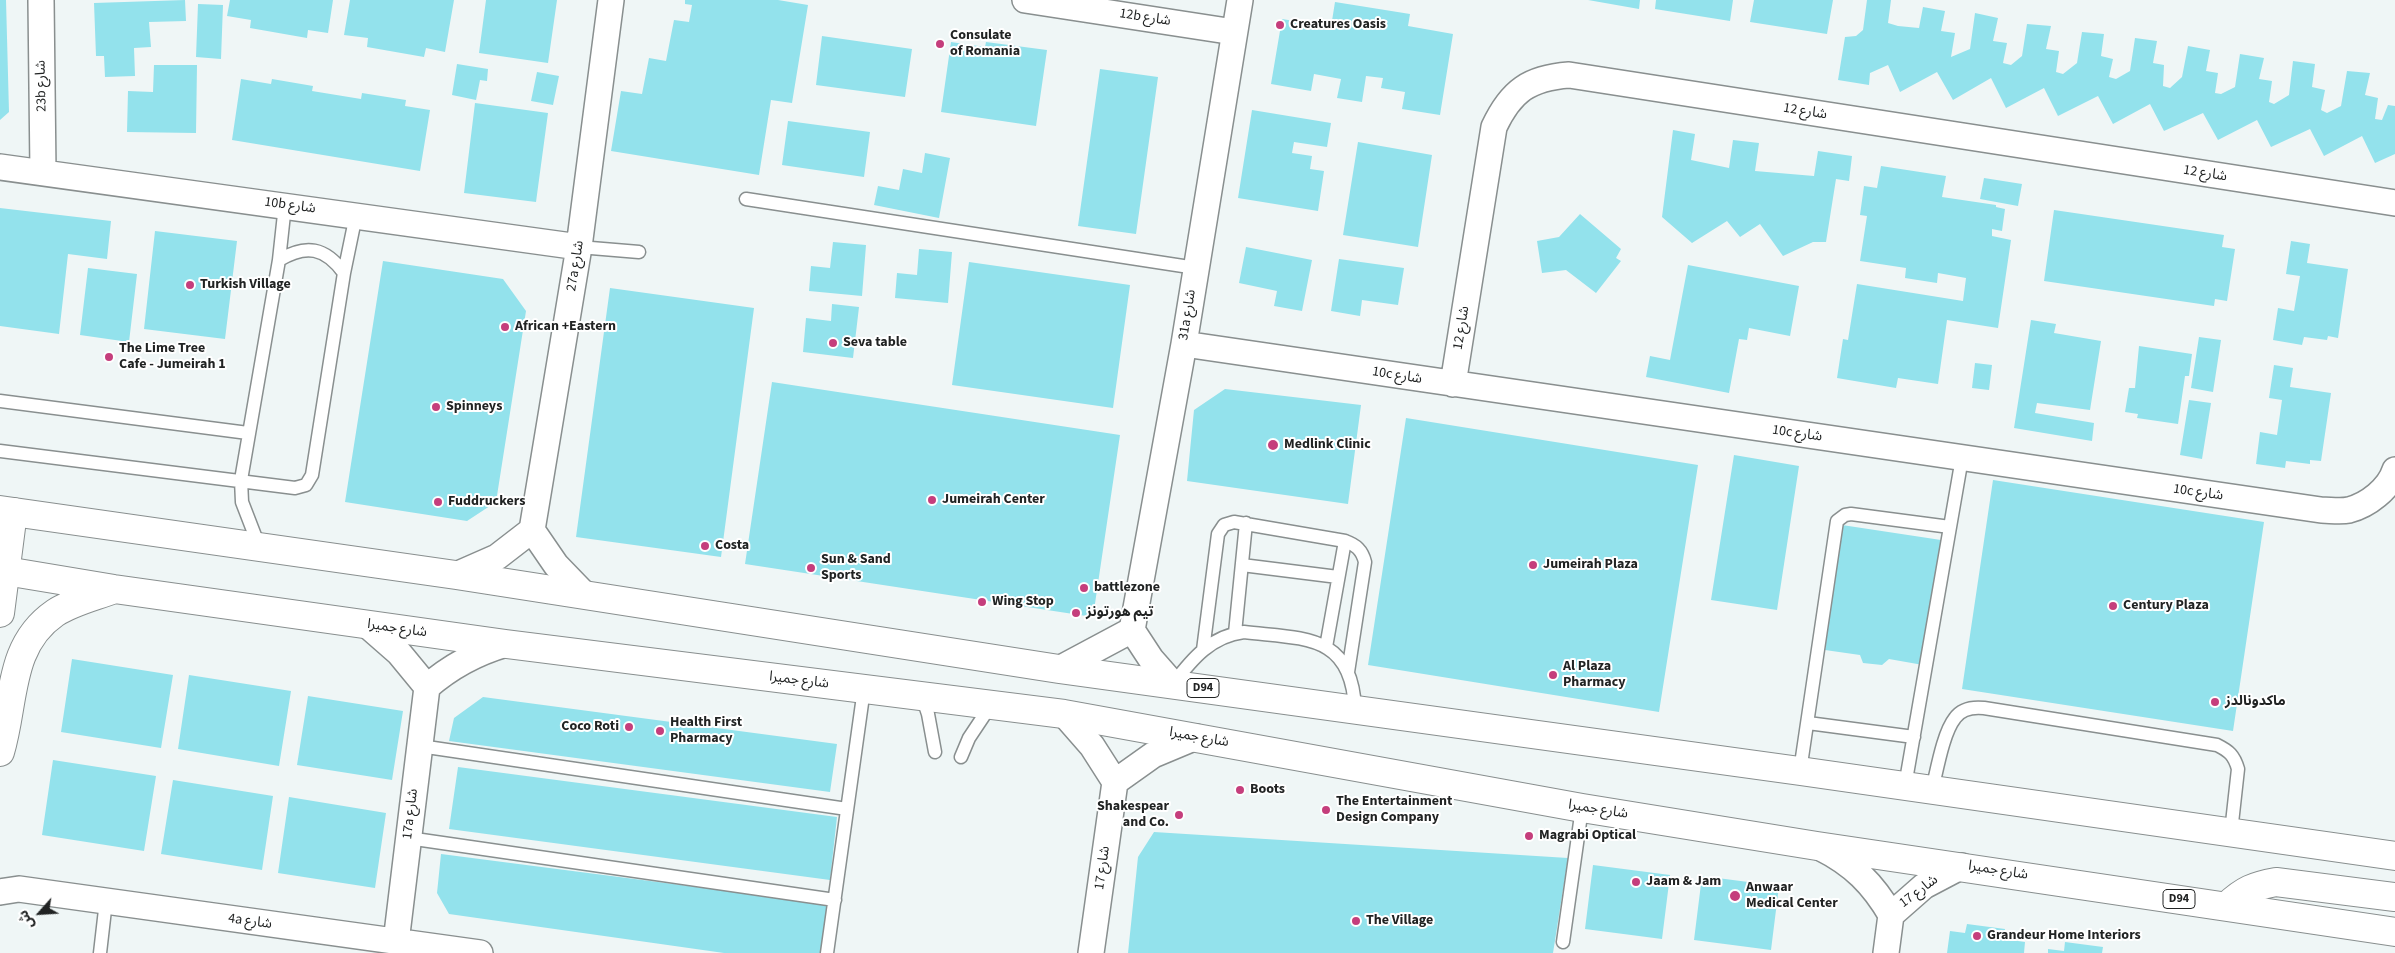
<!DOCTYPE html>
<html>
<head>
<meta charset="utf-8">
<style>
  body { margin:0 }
  #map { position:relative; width:2395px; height:953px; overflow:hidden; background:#eff6f6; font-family:"Source Sans 3","Noto Sans Arabic",sans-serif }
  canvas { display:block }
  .north { position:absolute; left:15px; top:888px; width:50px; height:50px; -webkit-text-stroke:4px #fff; paint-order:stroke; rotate:244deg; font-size:14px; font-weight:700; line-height:20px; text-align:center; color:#212323 }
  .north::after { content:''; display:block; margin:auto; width:18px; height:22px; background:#212323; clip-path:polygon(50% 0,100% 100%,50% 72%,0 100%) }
</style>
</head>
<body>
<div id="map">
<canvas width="2395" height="953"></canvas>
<div class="north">ش</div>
</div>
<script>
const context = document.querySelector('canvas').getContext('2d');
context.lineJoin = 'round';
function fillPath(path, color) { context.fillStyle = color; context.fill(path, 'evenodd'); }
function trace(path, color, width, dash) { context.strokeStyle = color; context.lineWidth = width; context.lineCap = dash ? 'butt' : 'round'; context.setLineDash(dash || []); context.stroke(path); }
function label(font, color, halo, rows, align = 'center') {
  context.font = font + ' "Source Sans 3","Noto Sans Arabic",sans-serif'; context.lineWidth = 4; context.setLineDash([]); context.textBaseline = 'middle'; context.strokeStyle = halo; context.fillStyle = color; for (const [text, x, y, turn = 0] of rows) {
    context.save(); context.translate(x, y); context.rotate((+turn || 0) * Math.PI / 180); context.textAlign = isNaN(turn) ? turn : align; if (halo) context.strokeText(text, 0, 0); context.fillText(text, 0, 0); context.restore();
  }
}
const building = new Path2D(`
  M0,0H6L9,112L0,120Z
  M185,0L186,21L149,22L151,47L134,48L135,76L105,77L104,56H96L94,3Z
  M230,0H333L328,33L308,30L307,38L250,28L251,20L227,16Z
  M350,0H454L445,52L426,48L424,57L367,47L368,38L344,35Z
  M486,0H557L548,63L479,53Z
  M685,0H778L808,5L792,103L771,100L759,175L611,151L621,91L642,94L649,58L666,61L674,20L689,22L692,5L685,4Z
  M1588,0H1640L1639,9Z
  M1656,0H1733L1730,21L1655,9Z
  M1754,0H1833L1827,34L1750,22Z
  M1867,0H1891L1888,23L1898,26L1919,28L1923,7L1945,11L1941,31L1955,33L1951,57L1970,49L1975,13L1998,18L1993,41L2007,43L2003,63L2011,65L2022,56L2027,24L2051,26L2046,49L2059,51L2056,72L2063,74L2077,63L2082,32L2104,34L2101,56L2113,59L2109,77L2116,79L2130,71L2135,38L2157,41L2153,63L2164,65L2163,86L2170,88L2182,77L2188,46L2210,50L2206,71L2218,73L2215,93L2221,94L2235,87L2240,54L2264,58L2259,79L2272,81L2269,102L2274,104L2289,95L2293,61L2315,64L2312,87L2325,90L2321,110L2327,113L2341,106L2347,71L2370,73L2365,95L2378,98L2375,119L2382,120L2388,105L2395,106V154L2375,163L2362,136L2324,156L2310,129L2271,147L2257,120L2218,140L2203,113L2164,131L2150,104L2113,124L2098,96L2058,116L2044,88L2006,108L1991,78L1953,100L1937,72L1900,92L1888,65L1870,73L1869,85L1838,80L1845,37L1856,36L1863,30Z
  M1335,2L1410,14L1408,26L1453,34L1440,115L1402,109L1405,92L1381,88L1383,78L1366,76L1362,102L1337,98L1341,79L1314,74L1311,91L1271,84L1282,19L1331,27Z
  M198,4L223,5L221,59L196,57Z
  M822,36L912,49L905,97L816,85Z
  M951,42L985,47L986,42L1047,50L1036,126L941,112Z
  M457,64L488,69L487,81L480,80L476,100L452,95Z
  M154,65H197L196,133L127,132L128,91L153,92Z
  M1100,69L1158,77L1136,234L1078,226Z
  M537,72L559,76L553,105L531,101Z
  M241,79L271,84L272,79L313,86L312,91L361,99L362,93L406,100L405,106L430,110L420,171L232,140Z
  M475,103L548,113L536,202L464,193Z
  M1252,110L1331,123L1327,147L1294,142L1292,153L1312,156L1310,169L1324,171L1318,211L1238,198Z
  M788,121L870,132L864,177L782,165Z
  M1673,130L1695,134L1691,160L1729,168L1733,140L1759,143L1755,171L1814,176L1818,151L1852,156L1849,181L1836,179L1826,242H1813L1783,256L1760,224L1740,237L1727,221L1692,243L1662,217Z
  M1358,142L1432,155L1418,247L1343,235Z
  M925,153L950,158L939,218L874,205L878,186L899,190L903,169L922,173Z
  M1881,166L1946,176L1942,197L1996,205V207L2005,209L2002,231L1992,229V236L2011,240L1998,328L1947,320L1938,384L1898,378L1896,388L1837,378L1843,339L1848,340L1857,284L1963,301L1966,278L1938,273L1937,283L1905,278L1906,268L1860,261L1867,216L1860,215L1864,186L1877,188Z
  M1984,178L2022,184L2018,206L1980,199Z
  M0,208L111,221L107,259L68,254L59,334L0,326Z
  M2054,210L2224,235L2222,247L2235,249L2227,301L2215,299L2214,306L2044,281Z
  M1580,214L1621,249L1616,258L1621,261L1596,293L1566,270L1542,273L1537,241L1559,237Z
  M155,231L237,241L225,339L144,329Z
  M2291,241L2310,244L2307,263L2348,269L2338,338L2328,336L2327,340L2304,337L2302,345L2273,340L2278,308L2294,311L2300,276L2286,274Z
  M833,242L866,245L862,296L809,291L811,266L830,268Z
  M1246,247L1312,260L1302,311L1274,306L1277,291L1239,283Z
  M919,249L952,252L948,303L895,298L897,273L917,275Z
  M1339,259L1404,268L1398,305L1362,300L1360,316L1331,311Z
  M383,261L503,279L526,311L496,502L467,521L345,502Z
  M969,262L1130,285L1113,408L952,385Z
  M1688,265L1799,286L1790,336L1749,328L1747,340L1739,339L1729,393L1646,377L1650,356L1670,360Z
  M88,268L137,274L129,342L80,335Z
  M610,288L754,308L721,557L576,537Z
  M832,304L859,307L853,358L803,352L806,318L831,321Z
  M2031,320L2056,324L2054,333L2101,341L2090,410L2037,403L2035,413L2094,423L2092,441L2014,428Z
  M2199,337L2221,340L2213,392L2191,388Z
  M2139,346L2192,354L2189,376H2185L2178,424L2137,418L2138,414L2125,412L2129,388H2135Z
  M1975,363L1992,365L1989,390L1972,388Z
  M2274,365L2293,368L2290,387L2331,393L2321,461L2310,460V464L2286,461L2285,468L2256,464L2260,432L2277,435L2282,400L2269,398Z
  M772,382L1120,435L1093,617L745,564Z
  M1225,389L1361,405L1348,504L1187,481L1194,410Z
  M2189,400L2211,403L2202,459L2180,455Z
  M1406,418L1698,465L1659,712L1368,665Z
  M1734,455L1799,466L1777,610L1711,600Z
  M1993,480L2264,522L2233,731L1962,689Z
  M1842,525L1941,540L1923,665L1889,659L1882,665L1863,663L1860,655L1825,650Z
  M72,659L173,675L161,748L61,732Z
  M189,675L291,691L279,766L178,749Z
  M308,696L403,711L392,780L297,765Z
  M483,697L837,744L830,792L449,741L454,718Z
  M53,760L156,776L144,851L42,835Z
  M458,767L837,817L830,880L449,829Z
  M173,780L273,796L262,870L161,854Z
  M289,797L386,813L375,888L278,873Z
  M1154,832L1568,858L1553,953H1128L1138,857Z
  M441,854L828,904L821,953H724L449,914L437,893Z
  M1593,865L1670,875L1662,939L1585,929Z
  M1702,876L1779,886L1771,950L1694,940Z
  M1967,924L2005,929L2004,939L2025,942L2024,953H1947L1950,931L1965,933Z
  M2065,942L2103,947L2102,953H2048V949L2064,951Z`);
const service = new Path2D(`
  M746,199L1196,268
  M579,247L639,252
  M279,260C306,244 325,247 344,273
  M0,401L248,433
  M0,451L295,488L306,485L312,475L344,273L356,215
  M259,546L242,502L241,480L279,260L285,205
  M1242,565L1338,577
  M1235,633L1246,523
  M1326,647L1345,541
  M1203,650L1218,534L1224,525L1234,522L1345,541C1356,545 1362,550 1365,562L1348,672
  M1173,684C1192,659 1211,636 1244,632C1303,639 1352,633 1355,709
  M922,696L928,714L935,752
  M1808,723L1914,737
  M420,746L847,809
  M961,757L969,738L991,705
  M1800,771L1837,521L1845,515L1851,514L1950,527
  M1905,786L1962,458
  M1932,790C1937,770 1943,733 1955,718C1962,708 1974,707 1984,708L2217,745C2229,751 2234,755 2238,769L2231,832
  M408,838L835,900
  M1563,942L1582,808
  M100,953L106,901
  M827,953L864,689`);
const minor = new Path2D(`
  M41,0L43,172
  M1025,0L1234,32
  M0,167L579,247
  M1184,344L2321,510C2330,510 2340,512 2349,510C2368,505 2389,489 2395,470
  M1453,384L1494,127C1511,91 1529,78 1569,75L2395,203
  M532,530L556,565L585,595
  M456,575L497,557L532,530L579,247L611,0
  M367,625L399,653L427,687
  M1059,669L1132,630
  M1173,684L1151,659L1132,630L1184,344L1240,0
  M1064,714L1092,746L1115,782L1091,953
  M1115,782L1153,755L1196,737
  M1821,848C1853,864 1873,884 1891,915
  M0,892L19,889L480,953
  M1891,915L1924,886L1962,866
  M396,942L427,687C451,666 475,653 506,644
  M1886,953L1891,915`);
const tertiary = new Path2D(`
  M0,613L13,512`);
const primary = new Path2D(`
  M0,510L456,575L1059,669L1800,771L2395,856
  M0,570L114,589L506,644L1064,714L1582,808L1817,846L2395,932
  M0,752C15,703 7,646 55,613C72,602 93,597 112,590
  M2227,906C2244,890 2254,886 2276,882L2395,897`);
const markers = [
  [1280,25,5,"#c53e7c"],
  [940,44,5,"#c53e7c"],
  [190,285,5,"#c53e7c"],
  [505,327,5,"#c53e7c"],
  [833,343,5,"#c53e7c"],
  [109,357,5,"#c53e7c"],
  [436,407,5,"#c53e7c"],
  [1273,445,6,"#c53e7c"],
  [932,500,5,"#c53e7c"],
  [438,502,5,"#c53e7c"],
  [705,546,5,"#c53e7c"],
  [1533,565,5,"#c53e7c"],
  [811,568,5,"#c53e7c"],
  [1084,588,5,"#c53e7c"],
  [982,602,5,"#c53e7c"],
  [2113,606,5,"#c53e7c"],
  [1076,613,5,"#c53e7c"],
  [1553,675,5,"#c53e7c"],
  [2215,702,5,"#c53e7c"],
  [629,727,5,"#c53e7c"],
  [660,731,5,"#c53e7c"],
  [1240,790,5,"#c53e7c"],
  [1326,810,5,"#c53e7c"],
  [1179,815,5,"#c53e7c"],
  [1529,836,5,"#c53e7c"],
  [1636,882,5,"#c53e7c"],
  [1735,896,6,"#c53e7c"],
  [1356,921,5,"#c53e7c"],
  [1977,936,5,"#c53e7c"]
];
const shields = [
  [1203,688,32],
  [2179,899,32]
];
const shieldNames = [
  ["D94",1203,688],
  ["D94",2179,899]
];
const streetNames = [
  ["12b شارع",1145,18,9],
  ["23b شارع",42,86,-91],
  ["شارع 12",1805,112,9],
  ["شارع 12",2205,174,9],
  ["10b شارع",290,206,8],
  ["27a شارع",576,266,-81],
  ["31a شارع",1188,315,-81],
  ["شارع 12",1462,328,-81],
  ["10c شارع",1397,376,9],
  ["10c شارع",1797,434,8],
  ["10c شارع",2198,493,8],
  ["شارع جميرا",397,629,8],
  ["شارع جميرا",799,681,7],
  ["شارع جميرا",1199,738,10],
  ["شارع جميرا",1598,810,9],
  ["17a شارع",411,814,-83],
  ["شارع 17",1103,868,-82],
  ["شارع جميرا",1998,871,9],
  ["شارع 17",1919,892,-37],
  ["4a شارع",250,922,8]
];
const poiNames = [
  ["Creatures Oasis",1290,25],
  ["Consulate",950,36],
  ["of Romania",950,52],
  ["Turkish Village",200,285],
  ["African +Eastern",515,327],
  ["Seva table",843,343],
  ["The Lime Tree",119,349],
  ["Cafe - Jumeirah 1",119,365],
  ["Spinneys",446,407],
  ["Medlink Clinic",1284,445],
  ["Jumeirah Center",942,500],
  ["Fuddruckers",448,502],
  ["Costa",715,546],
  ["Sun & Sand",821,560],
  ["Sports",821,576],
  ["Jumeirah Plaza",1543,565],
  ["battlezone",1094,588],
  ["Wing Stop",992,602],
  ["Century Plaza",2123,606],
  ["تيم هورتونز",1086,613],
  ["Al Plaza",1563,667],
  ["Pharmacy",1563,683],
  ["ماكدونالدز",2225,702],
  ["Health First",670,723],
  ["Pharmacy",670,739],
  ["Coco Roti",619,727,"right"],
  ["Boots",1250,790],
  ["The Entertainment",1336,802],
  ["Design Company",1336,818],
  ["Shakespear",1169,807,"right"],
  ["and Co.",1169,823,"right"],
  ["Magrabi Optical",1539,836],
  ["Jaam & Jam",1646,882],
  ["Anwaar",1746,888],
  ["Medical Center",1746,904],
  ["The Village",1366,921],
  ["Grandeur Home Interiors",1987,936]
];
fillPath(building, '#93e2ec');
trace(service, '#898f8f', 15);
trace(minor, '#898f8f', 28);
trace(tertiary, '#898f8f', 30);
trace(primary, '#898f8f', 30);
trace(service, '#fff', 12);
trace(minor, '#fff', 25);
trace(tertiary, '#fff', 28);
trace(primary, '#fff', 28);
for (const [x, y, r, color] of markers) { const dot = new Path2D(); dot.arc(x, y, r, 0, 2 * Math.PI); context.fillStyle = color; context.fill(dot); trace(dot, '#fff', 2); }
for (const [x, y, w] of shields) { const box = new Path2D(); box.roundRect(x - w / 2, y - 9.5, w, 19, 4); context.fillStyle = '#fff'; context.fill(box); trace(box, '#212323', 1); }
label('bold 12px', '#212323', null, shieldNames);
label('14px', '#212323', '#fff', streetNames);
label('bold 14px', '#212323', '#fff', poiNames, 'left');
</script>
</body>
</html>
